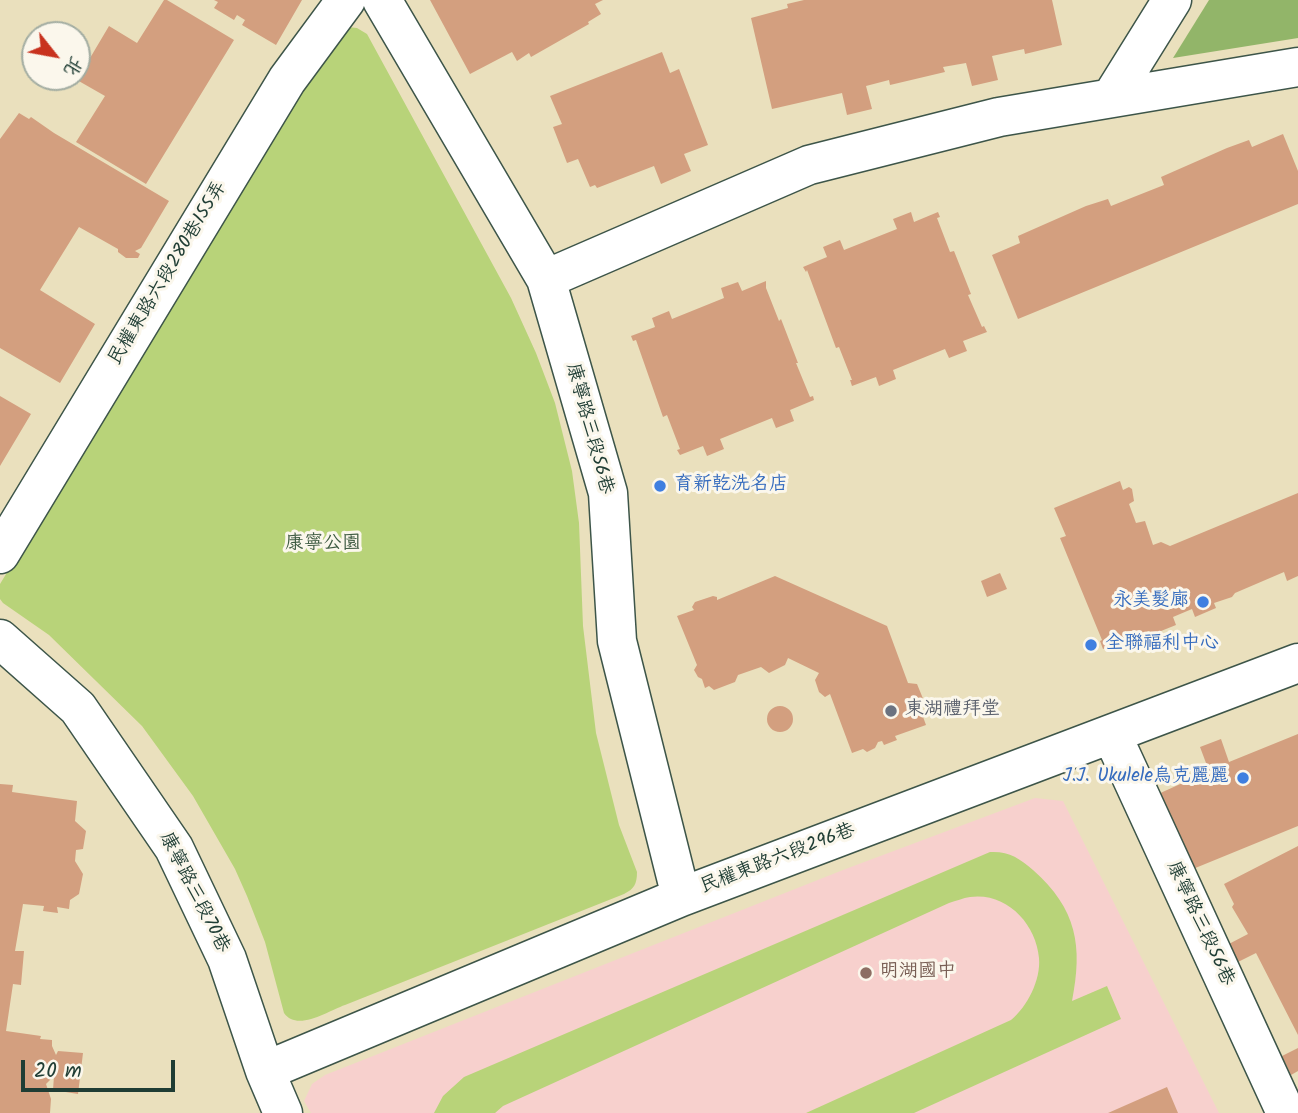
<!DOCTYPE html>
<html>
<head>
<meta charset="utf-8">
<style>
  body { margin:0 }
  #map { position:relative; width:1298px; height:1113px; overflow:hidden; background:#eae0bd; font-family:Kalam,"LXGW WenKai TC",sans-serif }
  canvas { display:block }
  .north { position:absolute; left:21px; top:21px; width:70px; height:70px; box-sizing:border-box; background:#fbf7ec; border:2px solid #a3ada2; border-radius:50%; rotate:121deg; font-size:19px; font-weight:700; line-height:28px; text-align:center; color:#1f3d34 }
  .north::after { content:''; display:block; margin:auto; width:24px; height:32px; background:#c8321e; clip-path:polygon(50% 0,100% 100%,50% 72%,0 100%) }
  .scale { position:absolute; left:21px; top:1060px; width:154px; height:32px; box-sizing:border-box; border:4px solid #1f3d34; border-top:0; padding-left:9px; font-size:21px; line-height:24px; white-space:nowrap; color:#1f3d34; -webkit-text-stroke:5px #fbf7ec; paint-order:stroke }
</style>
</head>
<body>
<div id="map">
<canvas width="1298" height="1113"></canvas>
<div class="north">北</div>
<div class="scale">20 m</div>
</div>
<script>
const context = document.querySelector('canvas').getContext('2d');
context.lineJoin = 'round';
function fillPath(path, color) { context.fillStyle = color; context.fill(path, 'evenodd'); }
function trace(path, color, width, dash) { context.strokeStyle = color; context.lineWidth = width; context.lineCap = dash ? 'butt' : 'round'; context.setLineDash(dash || []); context.stroke(path); }
function label(font, color, halo, rows, align = 'center') {
  context.font = font + ' Kalam,"LXGW WenKai TC",sans-serif'; context.lineWidth = 6; context.setLineDash([]); context.textBaseline = 'middle'; context.strokeStyle = halo; context.fillStyle = color; for (const [text, x, y, turn = 0] of rows) {
    context.save(); context.translate(x, y); context.rotate((+turn || 0) * Math.PI / 180); context.textAlign = isNaN(turn) ? turn : align; if (halo) context.strokeText(text, 0, 0); context.fillText(text, 0, 0); context.restore();
  }
}
const built = new Path2D(`
  M1035,798L1063,801L1219,1113H311L304,1101L312,1084L325,1075L843,870Z`);
const green = new Path2D(`
  M347,27L357,28L367,34L511,298L536,353L555,403L572,471L579,523L583,626L596,733L619,825L637,872C637,884 634,889 624,894L345,1005C328,1011 297,1032 284,1013L265,942L247,896L235,869L193,796L142,726L49,635L3,603L0,599V584L279,126Z
  M990,852C1009,851 1019,858 1033,870C1077,909 1083,946 1072,1001L1107,986L1121,1019L914,1113H806L1011,1020C1027,1007 1041,980 1039,958C1036,924 1007,892 970,897C963,898 956,901 949,903L503,1106L495,1113H434L443,1096L464,1077Z`);
const forest = new Path2D(`
  M1209,0H1298V38L1173,58Z`);
const building = new Path2D(`
  M164,0H167L234,40L146,184L76,142L105,96L77,80L109,26L137,43Z
  M214,0H302L276,45L242,25L245,20L237,15L234,20L214,8L218,2Z
  M430,0H603L595,4L601,14L588,22L589,24L531,57L529,53L517,61L512,52L470,74Z
  M804,0H1052L1062,45L1025,54L1024,49L992,56L998,80L972,86L966,63L943,67L945,72L890,85L889,80L866,86L872,109L847,115L842,93L772,109L751,18L788,8L787,4Z
  M662,52L670,73L679,69L708,145L684,154L691,171L661,184L654,166L597,188L595,185L590,187L578,159L567,163L553,127L562,124L550,96Z
  M19,113L29,119L31,117L54,133L169,201L141,248L135,251L140,254L138,258H126L118,252V249L79,227L40,290L95,324L60,383L0,348V139Z
  M1283,134L1298,171V204L1018,319L992,255L1020,243L1018,236L1086,206L1108,199L1111,206L1164,185L1161,177L1227,148L1249,140L1252,147Z
  M911,212L914,222L938,212L940,217L937,218L950,252L954,251L971,294L968,295L982,327L984,326L987,332L963,341L967,351L949,358L945,349L893,370L896,379L879,386L876,377L852,386L850,380H852L839,347L836,348L807,270L806,272L803,267L827,257L823,247L840,240L844,250L897,229L893,219Z
  M766,281V288L779,321L781,319L798,363H796L810,397L813,396L814,400L790,410L794,421L776,428L772,418L720,439L724,449L707,456L703,446L680,455L677,450L680,449L667,415L663,417L636,340L633,341L631,336L655,327L652,318L669,311L672,319L724,298L721,288L738,282L742,291Z
  M0,396L31,414L0,466Z
  M1120,481L1123,490L1129,487L1132,489L1134,501L1129,504L1136,523L1145,521L1153,545L1161,542L1170,546L1298,493V576L1287,581L1284,572L1235,593L1232,597L1214,603L1216,608L1195,617L1192,609L1173,617L1176,625L1151,635L1149,631L1103,649L1100,641L1102,640L1060,538L1066,536L1054,508Z
  M1000,573L1007,589L987,597L981,581Z
  M775,576L887,626L908,683L917,684L924,701L919,706L926,725L895,736L897,740L884,745L882,741L878,742L875,748L867,752L863,749L852,753L830,694L825,697L819,692L815,680L819,673L788,658L785,665L769,673L761,667L738,675L735,682L714,690L709,686L705,688L702,679L698,677L694,670L697,665L677,616L694,610L692,607L695,602L713,596L717,597V600Z
  M767 719a13 13 0 1 1 26 0a13 13 0 1 1-26 0Z
  M1298,734V826L1188,871L1156,795L1209,771L1200,747L1221,739L1229,762Z
  M0,784L13,785L12,792L77,801L75,821L86,831L83,849L76,850L75,861L83,874L79,894L70,900L69,909L57,907L58,913L43,911L44,906L23,904L15,951H24L21,985L13,984L6,1031L41,1036L40,1039L52,1040V1046L56,1055L58,1051L83,1053L78,1094L53,1090L54,1076L46,1084L51,1099L50,1113H0Z
  M1298,846V1035L1256,953L1234,964L1225,946L1248,934L1232,907L1234,904L1224,884Z
  M1298,1048V1071L1291,1075L1282,1056Z
  M1167,1087L1178,1113H1108Z`);
const street = new Path2D(`
  M382,0L546,279L608,493L617,641L681,897
  M1111,98L1172,0
  M546,279L809,165L999,117L1298,67
  M0,554L287,80L346,0
  M0,639L78,708L174,848L227,959L265,1071L283,1113
  M1112,735L1286,1113
  M265,1071L681,897L1298,663`);
const markers = [
  [660,486,7,"#3f7fe0"],
  [1203,602,7,"#3f7fe0"],
  [1091,645,7,"#3f7fe0"],
  [891,711,7,"#6b7280"],
  [1243,778,7,"#3f7fe0"],
  [866,973,7,"#8d6e63"]
];
const streetNames = [
  ["民權東路六段280巷155弄",169,274,-59],
  ["康寧路三段56巷",588,429,75],
  ["民權東路六段296巷",778,860,-21],
  ["康寧路三段70巷",193,893,63],
  ["康寧路三段56巷",1199,924,65]
];
const shopNames = [
  ["育新乾洗名店",674,486],
  ["永美髮廊",1189,602,"right"],
  ["全聯福利中心",1105,645],
  ["J.J. Ukulele烏克麗麗",1229,778,"right"]
];
const parkNames = [
  ["康寧公園",323,545]
];
const worshipNames = [
  ["東湖禮拜堂",905,711]
];
const educationNames = [
  ["明湖國中",880,973]
];
fillPath(built, '#f7d0cd');
fillPath(green, '#b8d379');
fillPath(forest, '#92b569');
fillPath(building, '#d39f7f');
trace(street, '#3d5549', 41);
trace(street, '#fff', 38);
for (const [x, y, r, color] of markers) { const dot = new Path2D(); dot.arc(x, y, r, 0, 2 * Math.PI); context.fillStyle = color; context.fill(dot); trace(dot, '#fbf7ec', 2.5); }
label('19px', '#1f3d34', '#fbf7ec', streetNames);
label('19px', '#366cbe', '#fbf7ec', shopNames, 'left');
label('19px', '#3e5b42', '#fbf7ec', parkNames);
label('19px', '#5b616d', '#fbf7ec', worshipNames, 'left');
label('19px', '#785e54', '#fbf7ec', educationNames, 'left');
</script>
</body>
</html>
